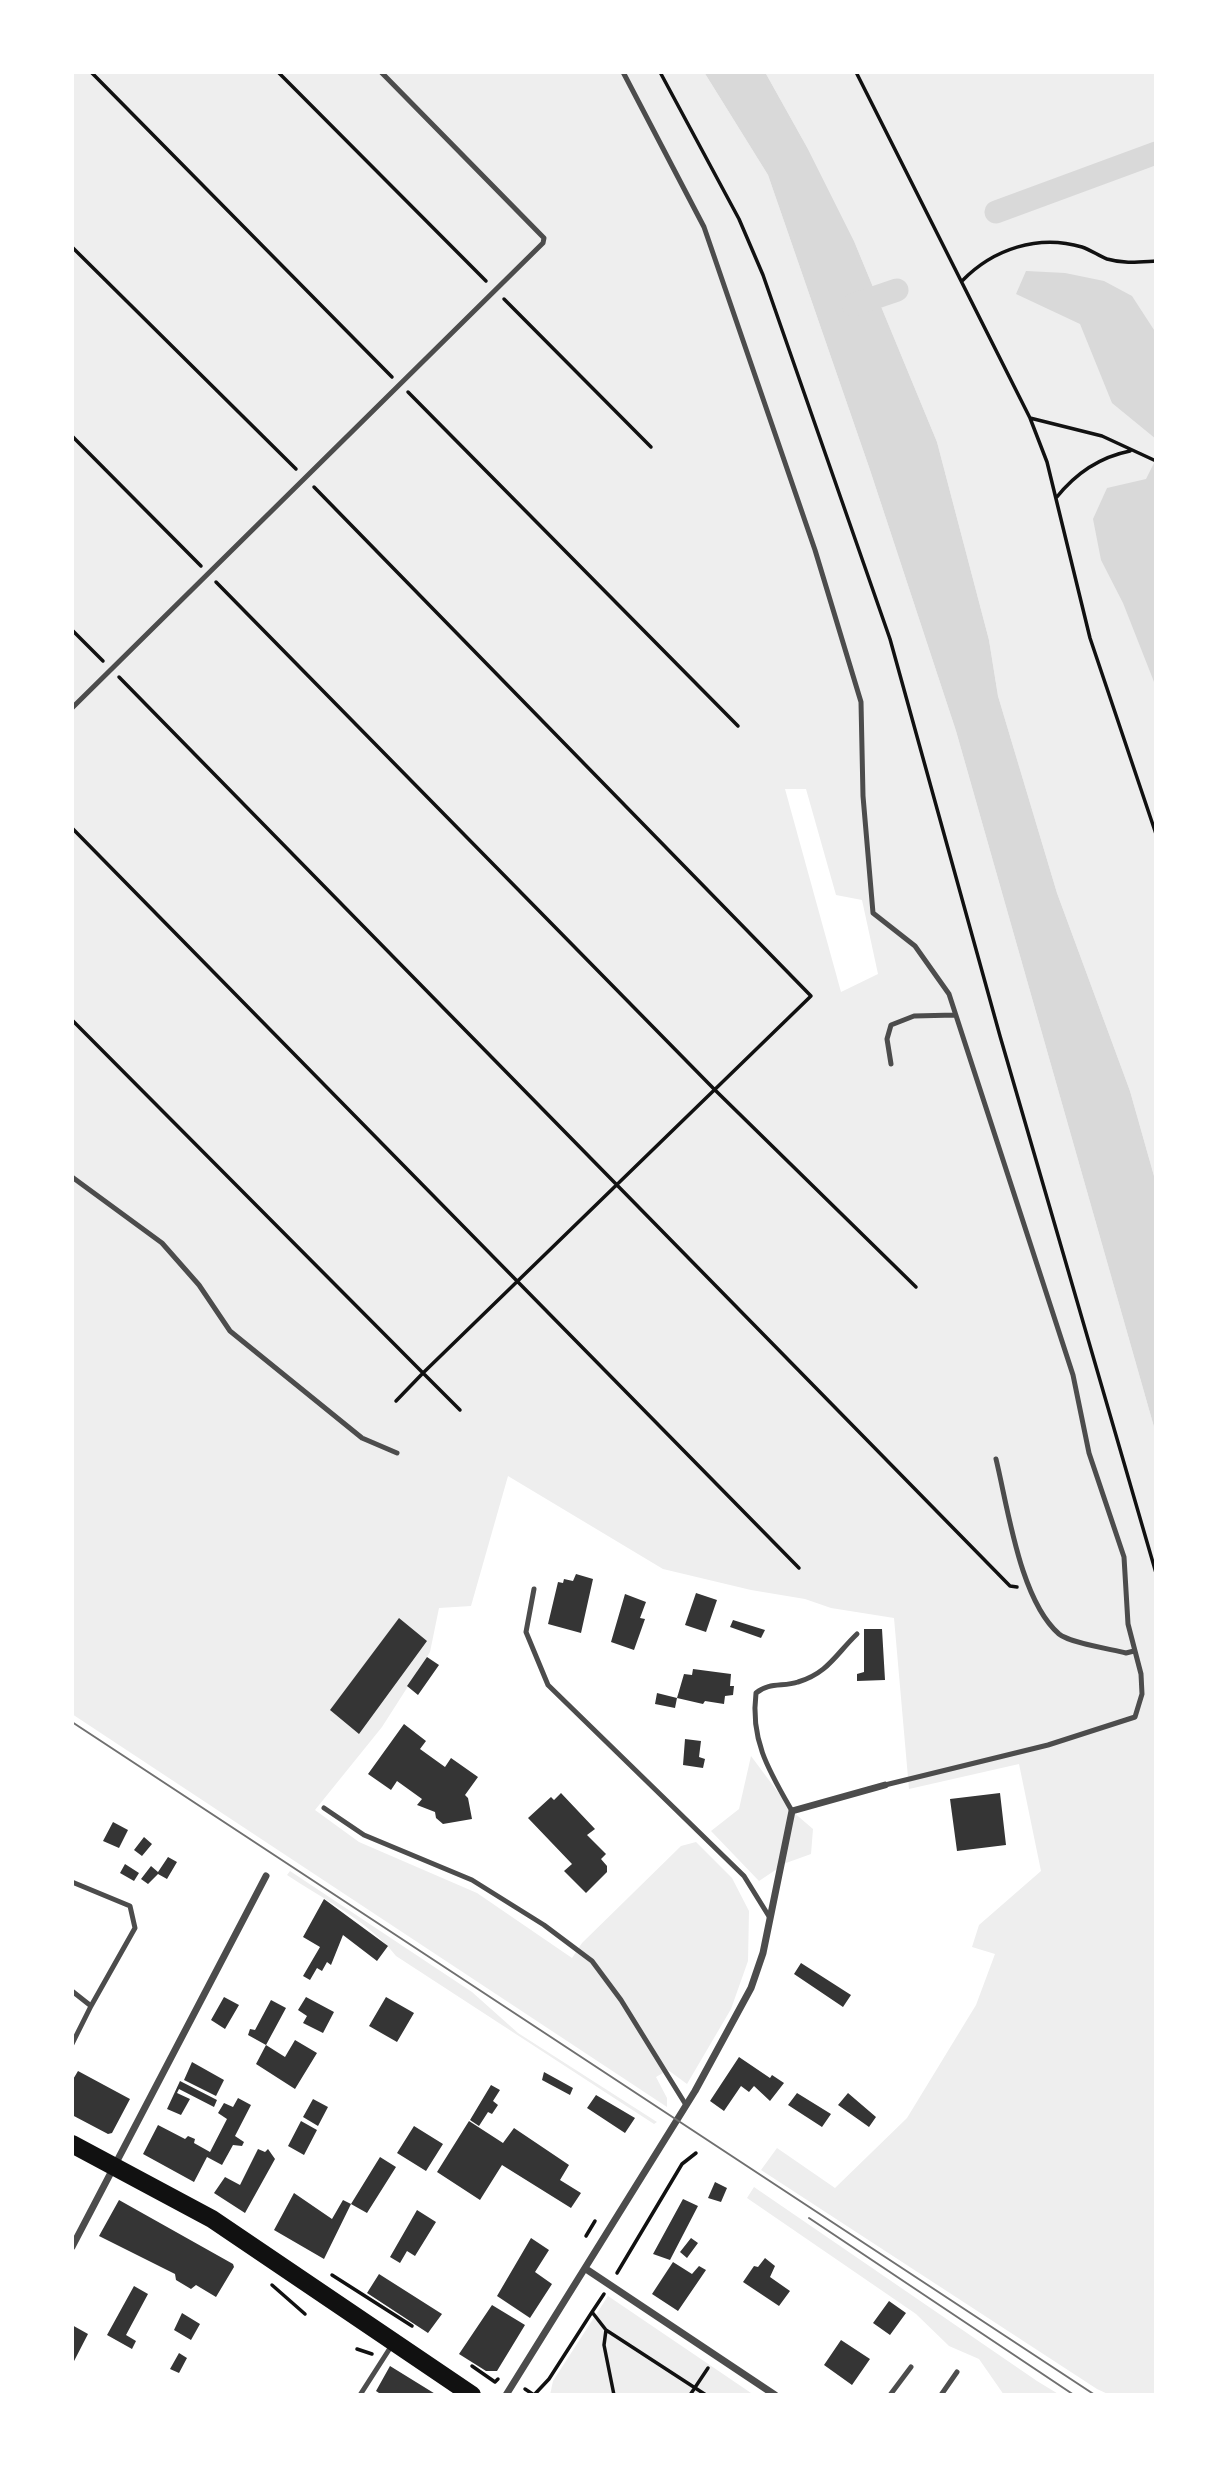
<!DOCTYPE html>
<html>
<head>
<meta charset="utf-8">
<style>
  body { margin:0 }
  #map { position:relative; width:1228px; height:2467px; overflow:hidden; background:#fff; font-family:"Exo 2",sans-serif }
  canvas { display:block }
  .frame { position:absolute; inset:0; border:74px solid #fff; pointer-events:none }
</style>
</head>
<body>
<div id="map">
<canvas width="1228" height="2467"></canvas>
<div class="frame"></div>
</div>
<script>
const context = document.querySelector('canvas').getContext('2d');
context.lineJoin = 'round';
function fillPath(path, color) { context.fillStyle = color; context.fill(path, 'evenodd'); }
function trace(path, color, width, dash) { context.strokeStyle = color; context.lineWidth = width; context.lineCap = dash ? 'butt' : 'round'; context.setLineDash(dash || []); context.stroke(path); }
const green = new Path2D(`
  M72,72H704L768,175L870,470L956,731L1156,1434V2395H1110L1097,2389L761,2170L777,2148L835,2188L907,2118L976,2005L995,1954L972,1947L979,1925L1041,1871L1019,1764L909,1789L894,1618L831,1608L805,1599L751,1590L663,1569L508,1476L471,1606L439,1608L430,1652L382,1727L315,1810L359,1842L477,1893L572,1958L582,1943L681,1846L696,1842L732,1878L749,1911L748,1961L731,2009L687,2084L668,2070L656,2077L667,2098V2107L72,1714ZM785,789H806L836,895L862,900L878,974L841,992Z
  M765,72H1156V1183L1130,1091L1057,893L998,696L989,640L937,442L854,241L808,149Z
  M751,1756L792,1811L813,1829L811,1854L786,1863L759,1881L711,1831L739,1809Z
  M290,1871L472,1992L518,2033L657,2122L654,2124L396,1956C370,1922 323,1899 287,1875Z
  M754,2187L1037,2381L1060,2395H1004L979,2359L949,2346L916,2314L747,2198Z
  M608,2296L754,2395H550L553,2381Z`);
const water = new Path2D(`
  M704,72H765L808,149L854,241L937,442L989,640L998,696L1057,893L1130,1091L1156,1183V1434L956,731L870,470L768,175Z
  M1026,271L1065,273L1104,281L1132,296L1156,333V439L1112,403L1080,324L1016,294Z
  M1156,459V687L1123,603L1101,560L1093,519L1107,488L1146,479Z`);
const canal = new Path2D(`
  M996,212L1156,153
  M853,305L897,290`);
const building = new Path2D(`
  M576,1574L593,1579L581,1633L548,1624L558,1582L563,1583L564,1579L573,1581Z
  M696,1593L717,1600L706,1632L685,1625Z
  M625,1594L646,1602L640,1618L645,1619L634,1650L611,1642Z
  M399,1618L427,1641L359,1734L330,1710Z
  M733,1620L765,1630L761,1638L730,1627Z
  M864,1629H882L885,1680L857,1681V1674L864,1672Z
  M427,1657L439,1665L418,1695L407,1686Z
  M693,1669L731,1674L730,1686H734L733,1695L725,1696L724,1704L705,1701L703,1704L677,1698L684,1674L692,1675Z
  M657,1693L677,1698L675,1708L655,1704Z
  M404,1724L426,1741L420,1749L445,1767L451,1758L478,1777L465,1795L468,1798L472,1819L443,1824L436,1818L435,1812L417,1805L422,1799L397,1781L391,1790L368,1774Z
  M685,1739L701,1741L699,1757L705,1759L703,1768L683,1765Z
  M561,1793L595,1829L587,1835L606,1854L601,1859L607,1866V1872L586,1893L564,1871L572,1864L528,1818L551,1797L554,1800Z
  M1000,1793L1006,1845L957,1851L950,1799Z
  M113,1822L128,1830L119,1848L103,1841Z
  M144,1837L152,1844L142,1856L134,1850Z
  M168,1857L177,1862L167,1879L158,1874L148,1884L141,1879L151,1866L158,1872Z
  M125,1864L139,1873L134,1881L120,1873Z
  M324,1899L388,1946L377,1961L343,1935L331,1965L327,1962L322,1971L317,1968L310,1980L303,1976L320,1947L303,1937Z
  M801,1963L851,1995L843,2007L794,1974Z
  M224,1997L239,2005L225,2029L211,2020Z
  M306,1997L334,2012L323,2033L303,2023L307,2016L298,2010Z
  M386,1997L414,2013L397,2042L369,2026Z
  M271,2000L286,2008L266,2045L248,2035L250,2029L255,2030Z
  M295,2040L317,2053L295,2089L256,2064L266,2045L285,2057Z
  M739,2057L770,2078L772,2075L784,2083L770,2101L754,2086L749,2092L741,2086L724,2111L710,2101Z
  M192,2062L224,2080L216,2096L184,2080Z
  M78,2071L130,2099L112,2133L108,2134L72,2115V2081Z
  M544,2072L573,2088L570,2095L542,2080Z
  M180,2081L217,2100L214,2107L179,2089L177,2093L190,2099L181,2115L167,2109Z
  M491,2085L500,2090L493,2101L498,2105L492,2114L488,2112L479,2126L470,2120Z
  M797,2093L831,2114L822,2127L788,2105Z
  M848,2093L876,2117L869,2127L838,2105Z
  M596,2095L635,2118L625,2133L587,2108Z
  M238,2098L251,2105L235,2136L244,2142L242,2146L233,2145L222,2165L207,2157L194,2182L143,2154L158,2125L185,2139L188,2136L195,2139L194,2143L210,2152L227,2119L218,2113L224,2103L233,2107Z
  M313,2099L328,2107L318,2126L303,2117Z
  M301,2121L317,2130L304,2155L288,2146Z
  M469,2121L503,2143L514,2128L569,2165L560,2180L581,2193L571,2208L502,2165L480,2200L437,2172Z
  M414,2126L443,2144L426,2171L397,2153Z
  M258,2149L265,2152L268,2149L275,2159L245,2213L214,2193L225,2177L240,2185Z
  M380,2157L396,2167L367,2213L351,2204Z
  M715,2182L727,2188L721,2202L708,2198Z
  M294,2193L332,2219L343,2200L351,2204L324,2259L274,2230Z
  M683,2199L698,2206L670,2260L653,2254Z
  M119,2200L233,2264L234,2267L216,2297L196,2285L191,2289L176,2280L175,2274L99,2236Z
  M417,2210L436,2222L415,2256L407,2251L400,2263L390,2257Z
  M531,2238L549,2250L535,2272L552,2284L530,2318L497,2296Z
  M691,2238L698,2243L687,2258L680,2252Z
  M765,2258L775,2266L770,2277L790,2291L779,2306L743,2282L754,2266L758,2267Z
  M673,2262L692,2274L699,2266L706,2270L678,2311L652,2294Z
  M379,2274L442,2314L428,2333L367,2293Z
  M134,2286L148,2294L126,2335L136,2341L132,2349L107,2335Z
  M889,2301L906,2313L890,2335L873,2323Z
  M492,2305L525,2325L497,2371H486L459,2354Z
  M182,2313L200,2324L191,2340L174,2330Z
  M72,2325L88,2334L72,2365Z
  M841,2340L870,2359L852,2385L824,2365Z
  M179,2353L187,2358L179,2373L170,2369Z
  M390,2366L437,2395H382L376,2391Z`);
const path = new Path2D(`
  M91,72L392,377
  M278,72L486,281
  M660,72L739,219L763,275L890,639L1000,1036L1156,1573
  M856,72L1030,418L1047,462L1090,638L1156,834
  M72,247L296,469
  M962,281C993,249 1038,234 1082,247C1091,250 1099,256 1107,259C1124,264 1139,262 1156,261
  M504,299L651,447
  M408,392L738,726
  M1030,418L1102,436L1156,461
  M72,436L201,566
  M1056,498C1075,474 1100,457 1130,451
  M216,582L714,1089L916,1287
  M72,630L103,661
  M119,677L1010,1586L1017,1587
  M72,828L799,1568
  M72,1020L423,1373L811,996L314,487
  M396,1401L423,1373L460,1410
  M586,2236L595,2221
  M617,2273L682,2164L696,2153
  M332,2275L412,2326
  M272,2285L305,2314
  M604,2294L592,2312L606,2330L604,2345L614,2395
  M606,2330L706,2395
  M357,2349L372,2354
  M472,2366L495,2382L498,2379
  M525,2389L534,2395L549,2379L592,2312
  M690,2395L708,2368`);
const service = new Path2D(`
  M623,72L704,227L815,550L861,702L863,796L873,913L915,946L949,994L1073,1375L1089,1453L1124,1557L1128,1624L1141,1674L1142,1694L1135,1717L1048,1745L885,1785
  M72,708L543,243L544,238L381,72
  M891,1064L887,1039L891,1025L914,1016L955,1015
  M72,1177L162,1243L199,1285L230,1331L362,1438L397,1453
  M996,1459C1008,1508 1020,1600 1059,1634C1070,1643 1110,1649 1126,1653L1134,1651
  M534,1589L526,1632L548,1685L744,1876L770,1918
  M324,1808L364,1835L472,1880L544,1925L592,1961L621,2000L686,2105
  M792,1811C769,1771 750,1740 756,1693C769,1682 783,1687 798,1682C828,1673 836,1654 857,1634
  M72,1882L130,1906L135,1928L91,2006
  M72,1991L91,2006L72,2044
  M360,2395L392,2345
  M890,2395L911,2367
  M941,2395L957,2372`);
const minor = new Path2D(`
  M72,2247L266,1876
  M586,2269L775,2395
  M506,2395L695,2091L751,1988L763,1953L792,1811L885,1785`);
const primary = new Path2D(`
  M72,2144L212,2219L472,2395`);
const tram = new Path2D(`
  M72,1722L1095,2395
  M809,2218L1074,2395`);
fillPath(green, '#eee');
fillPath(water, '#d9d9d9');
trace(canal, '#d9d9d9', 23);
fillPath(building, '#353535');
trace(path, '#111', 3.5);
trace(service, '#4c4c4c', 5);
trace(minor, '#4c4c4c', 7);
trace(primary, '#111', 18);
trace(tram, '#707070', 2);
</script>
</body>
</html>
